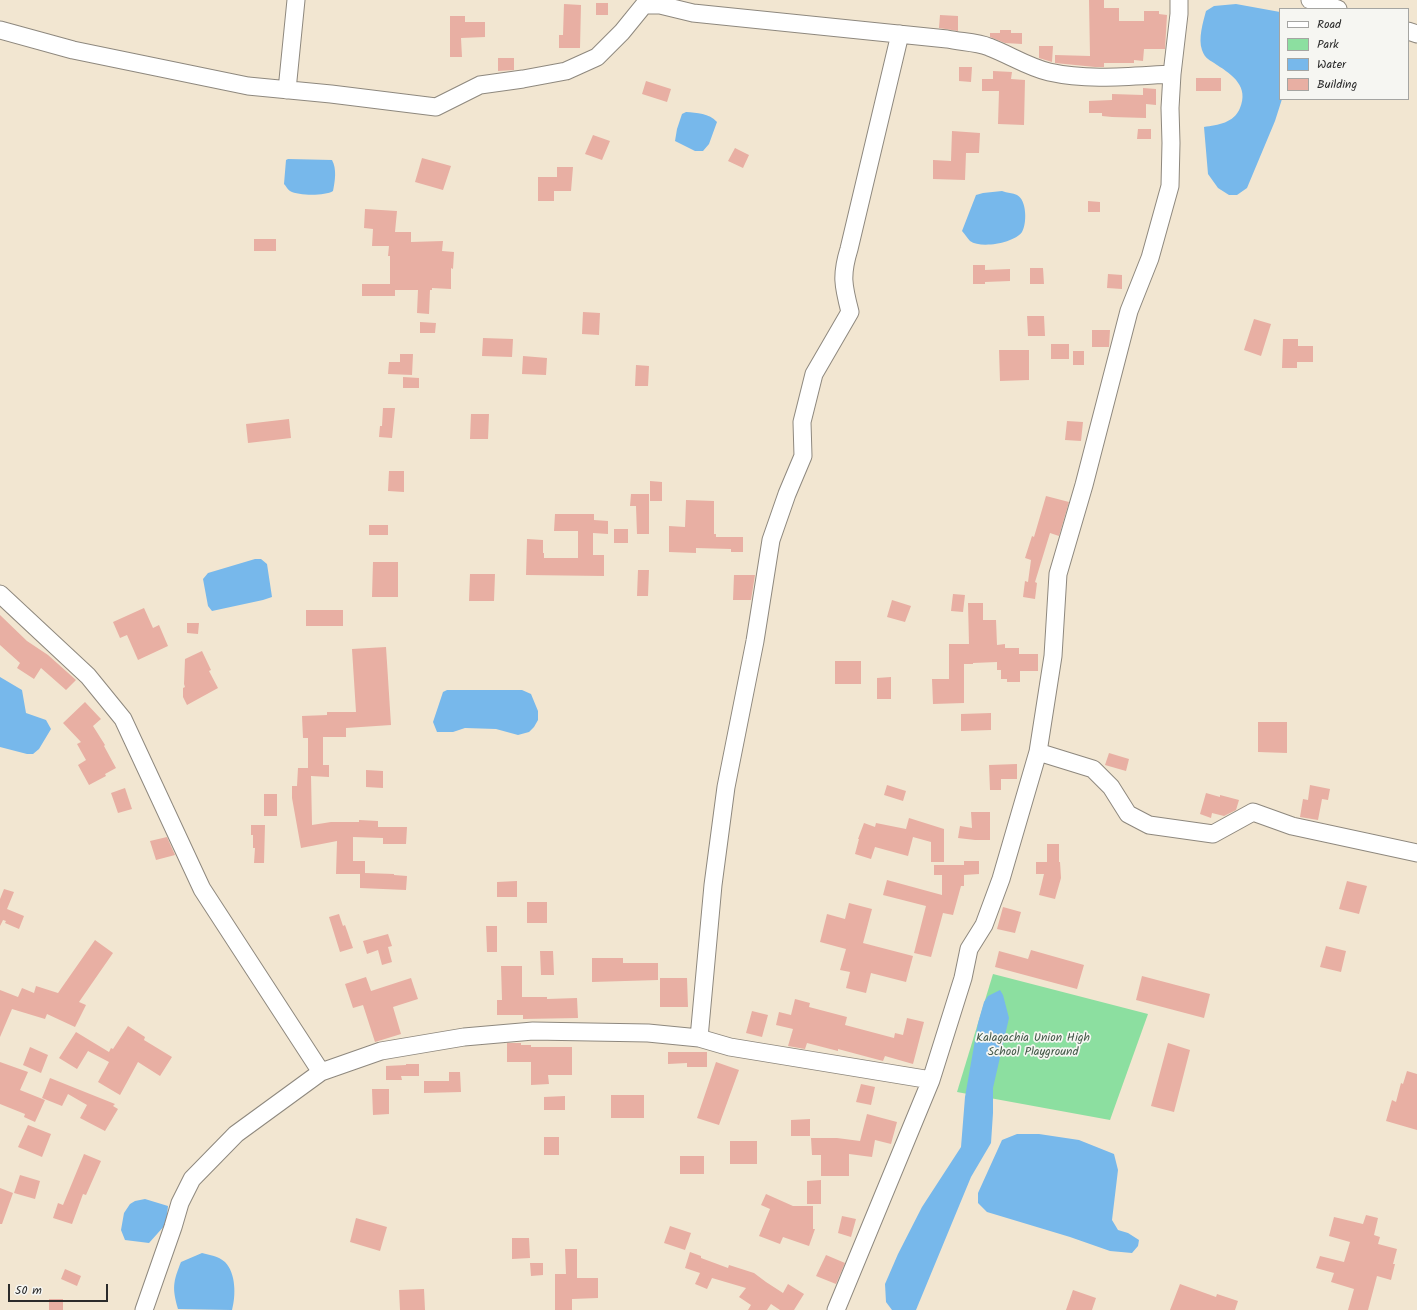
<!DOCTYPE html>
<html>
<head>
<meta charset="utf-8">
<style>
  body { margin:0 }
  #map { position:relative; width:1417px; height:1310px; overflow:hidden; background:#f2e6d1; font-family:Kalam,sans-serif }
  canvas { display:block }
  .legend { position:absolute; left:1279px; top:8px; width:130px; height:92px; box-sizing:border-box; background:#f6f6f2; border:1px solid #a5a5a2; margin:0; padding:5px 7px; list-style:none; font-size:12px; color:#2b2b2b }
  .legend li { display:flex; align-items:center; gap:8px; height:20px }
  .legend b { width:20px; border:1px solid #a5a5a2 }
  .scale { position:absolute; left:8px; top:1284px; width:100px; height:18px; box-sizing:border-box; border:2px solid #2b2b2b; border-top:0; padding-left:5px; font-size:12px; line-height:14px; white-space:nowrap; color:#2b2b2b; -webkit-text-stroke:3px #f6f6f2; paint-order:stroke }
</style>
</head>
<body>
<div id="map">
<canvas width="1417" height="1310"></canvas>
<ul class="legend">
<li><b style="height:5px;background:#fff"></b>Road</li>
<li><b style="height:11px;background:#8cdfa0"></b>Park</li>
<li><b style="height:11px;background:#77b8eb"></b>Water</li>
<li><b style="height:11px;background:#e8afa3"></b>Building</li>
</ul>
<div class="scale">50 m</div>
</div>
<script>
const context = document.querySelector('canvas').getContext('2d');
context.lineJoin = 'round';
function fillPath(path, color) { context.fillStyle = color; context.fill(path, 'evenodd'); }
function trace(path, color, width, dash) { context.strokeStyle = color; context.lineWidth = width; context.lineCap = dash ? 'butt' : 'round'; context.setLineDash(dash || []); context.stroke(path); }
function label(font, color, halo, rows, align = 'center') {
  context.font = font + ' Kalam,sans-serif'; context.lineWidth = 3.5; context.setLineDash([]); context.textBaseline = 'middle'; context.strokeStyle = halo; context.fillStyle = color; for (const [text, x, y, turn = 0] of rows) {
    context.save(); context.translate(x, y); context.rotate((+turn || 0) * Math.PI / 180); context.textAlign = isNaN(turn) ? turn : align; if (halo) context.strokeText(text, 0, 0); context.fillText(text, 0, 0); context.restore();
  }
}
const green = new Path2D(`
  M993,974L1148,1014L1110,1120L957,1092Z`);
const water = new Path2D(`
  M1236,4L1280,12V99H1282L1275,121L1247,188L1237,195H1229L1218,188L1208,174L1204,127C1218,125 1234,123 1240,108C1249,87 1233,75 1217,65C1210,60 1205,59 1202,50C1198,39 1203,22 1206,11L1214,6Z
  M686,112C697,113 709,113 717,122L709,144L703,151H695L675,141L677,129L682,114Z
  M288,159L332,160C337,169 335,181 333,191C325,196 299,196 290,191C288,190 286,186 284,184L286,160Z
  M1002,191C1007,193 1013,193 1017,195C1027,200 1027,224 1022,232C1014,243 981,249 970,241C967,238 965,234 962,231L976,195L983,193Z
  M255,559H261L267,564L272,597L263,600L212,611L208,606L203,579L208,573Z
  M0,677L22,690L26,713L46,720L51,729L39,749L33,754H27L0,747Z
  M447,690H522L531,694L538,711V720L534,727L529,732L518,735L496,729L465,728L453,732H437L433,722L443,692Z
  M1000,990L1003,995L1009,1018L993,1088V1113L991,1143L971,1177L916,1310H892L886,1302L885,1284L898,1254L922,1207L961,1147L965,1097L978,1023L984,1002L988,996Z
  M1017,1134H1039L1079,1140L1114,1154L1118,1170L1112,1220L1118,1230L1128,1233L1139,1240L1138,1246L1132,1253L1110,1251L1070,1237L987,1212L978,1203V1193L1002,1140Z
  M145,1199L168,1206L166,1224L149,1243L125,1240L121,1230L124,1213L130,1204L135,1201Z
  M202,1253C210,1255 218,1256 225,1262C236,1273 236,1296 232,1310L178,1309C172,1288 173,1282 181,1262Z`);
const building = new Path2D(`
  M1089,0H1104V8H1119V21H1144V11H1159V14L1167,15L1165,49H1144L1143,61L1134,60V63H1104V67H1095L1055,63V55L1090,56Z
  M596,3H608V15H596Z
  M564,4L581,5L580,48H559V35H563Z
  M940,15L958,16V31L939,28Z
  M450,16H465V22H485V37L461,38L462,57H450Z
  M1000,30H1011V33H1022V44L1005,43L990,37V33H1000Z
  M1039,46H1053L1052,62L1039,58Z
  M498,58H514V70L498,71Z
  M959,67H972L971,82L959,81Z
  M993,71L1012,72L1011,79L1025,80L1024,125L998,124L999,91H982V79H993Z
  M1196,78H1221V91H1196Z
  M646,81L671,89L667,102L642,94Z
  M1143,88L1156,89V105L1146,104V118L1112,117L1102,116V113H1089V101L1112,100V94L1143,95Z
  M1138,129H1151V139H1137Z
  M952,131L980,133L979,153H966L965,180L933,179V160L951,161Z
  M593,135L610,141L602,160L585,154Z
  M735,148L749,155L743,168L728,161Z
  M422,158L451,166L443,190L415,182Z
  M557,167H573L571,191H554V201H538V177H557Z
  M1088,201L1100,202V212H1088Z
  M365,209L397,211L395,232H411V242L443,241L442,251L454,252L453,269L451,268V289L432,288V290H430L429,314L417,313L418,290H395V296H362V284H390V256H388L389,246H372L373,229L364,228Z
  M254,239H276V251H254Z
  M973,265H985V270L1010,269V281L985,282V284H973Z
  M1030,268H1043L1044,284H1030Z
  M1108,274L1122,275V289L1107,288Z
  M583,312L600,313L599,335L582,334Z
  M1027,316H1044L1045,336H1028Z
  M1254,319L1271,324L1261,356L1244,350Z
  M420,322L436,323L435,333H420Z
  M1092,330H1110L1109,347H1092Z
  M483,338L513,339L512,357L482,356Z
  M1283,339H1298V346H1313V362H1297V368H1282Z
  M1051,344H1069V359H1051Z
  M999,350H1029V380L1000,381Z
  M1073,351H1084V365H1073Z
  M400,354H413L412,375L388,374L389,362H400Z
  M523,356L547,358L546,375L522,374Z
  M636,365L649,366L648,386H635Z
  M403,377L419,378V388H403Z
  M383,408H395L392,438L379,437L380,426H382Z
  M471,414H489L488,439H470Z
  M289,419L291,438L248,443L246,424Z
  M1067,421L1083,422L1081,441L1065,440Z
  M389,471H404V492L388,491Z
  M650,481L662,482V501H650Z
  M631,494H649V534H637L636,506H630Z
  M1046,496L1069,502L1059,536L1050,533L1035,582L1037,583L1035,599L1023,597L1025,581L1028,582L1031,560L1025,558L1032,536L1034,537Z
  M686,500L714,501V534H716V537H743V552H731V549L696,548V553L669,552V526L685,527Z
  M555,514H594V520L608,521V534L593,533V555H604V576L526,575L527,539L543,540V553H544V558H578V531H554Z
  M369,525H388V535H369Z
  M614,529H628V543H614Z
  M373,562H398V597H372Z
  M638,570H649L648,596H637Z
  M470,574H495L494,601H469Z
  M734,575H755L751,600H733Z
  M953,594L965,595L963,612L951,611Z
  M892,600L911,606L905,622L887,617Z
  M968,603H983V620H996L997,645L1005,644V648H1019V654H1038V671H1020V682H1007V679H1001V670H997V662L973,663V664H964V703L933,704L932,679H949V644H969Z
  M144,608L153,628L159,625L168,646L138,660L127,635L120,638L113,622Z
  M306,610H343V626H306Z
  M0,615L27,641L48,655L76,680L66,690L41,668L34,679L17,668L20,663L0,645Z
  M187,623H199L198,634L187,633Z
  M386,647L391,725L346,728V737H323V765H329V777L311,776L312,825L331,822H359V820L378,821V827H407L406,844H383V838L353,837V861H365V873L394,874V875L407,876L406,890L360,888V874H336L337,841L301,848L292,798V786H297L298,768H308V738H303L302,716L327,715V712H356L352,649Z
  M202,651L211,670L209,671L218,688L187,705L183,697V688L185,687L184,684L185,659Z
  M835,661H861V684H835Z
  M891,677V699H877V678Z
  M85,702L101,719L93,726L105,745L104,746L116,768L105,774L106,776L89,785L78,765L86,760L77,744L81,742L63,723Z
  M991,713V730L961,731V714Z
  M1258,722H1287V753L1258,752Z
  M1109,753L1129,759L1126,771L1105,765Z
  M1017,764V779H1001V790H990L989,765Z
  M366,770L383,771V788L366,787Z
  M887,785L906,791L903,801L884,795Z
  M1310,785L1330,789L1328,800L1322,799L1318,820L1300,817L1303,799L1308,800Z
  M125,788L132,809L118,813L111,793Z
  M1206,793L1220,797V795L1239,800L1236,810L1224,816L1212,813L1211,818L1200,814Z
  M264,794H277V816H264Z
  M971,812H990V840H975L958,838L960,826L972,828Z
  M909,818L944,829V862H931V842L913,837L908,856L875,847L871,859L855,854L859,839H858L864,823L875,827L876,823L906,829Z
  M251,825H265L264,863H254L255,848H253V835H251Z
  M167,837L175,855L156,860L150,841Z
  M1047,844H1059V862H1060L1061,878L1055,899L1039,895L1044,874H1036V862H1047Z
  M964,861H979V874L964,875V886H961L953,915L943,913L931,957L914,953L926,906L883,895L887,880L942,895V875H934V865H964Z
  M517,881V897H497V882Z
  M1347,881L1367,886L1359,914L1339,909Z
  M4,889L14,892L7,909L24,916L19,929L5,923L6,921L3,920L0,926V899Z
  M527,902H547V923H527Z
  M849,903L872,909L863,943L913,956L906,982L871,973L866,993L846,988L850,972L840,970L846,949L820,942L827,914L845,919Z
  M1003,907L1021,912L1015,933L997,929Z
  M339,914L343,926L345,925L353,948L340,952L329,917Z
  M486,926H497V952H487Z
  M388,934L392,946L388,947L392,962L382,965L378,950L367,954L363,941Z
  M95,940L113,953L79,1002L86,1005L75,1027L47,1014L45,1019L12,1009L0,1037V990L18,997L22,988L34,993L36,986L58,993Z
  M1326,946L1346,951L1341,972L1320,967Z
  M1031,950L1084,965L1077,989L995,967L999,951L1028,959Z
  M540,951H553L554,975H541Z
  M592,958H623V963H658V980L592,982Z
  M501,966H522V997H547V999L577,998L578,1018L523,1019V1015H497V1000H502Z
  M1142,976L1210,994L1204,1018L1136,1000Z
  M366,977L371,991L411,978L418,999L393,1007L401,1034L375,1042L363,1005L353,1008L345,984Z
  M660,978H687L688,1007H660Z
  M795,999L810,1003L809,1007L847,1017L845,1025L894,1038L895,1033L903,1035L907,1018L924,1022L913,1064L885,1056L883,1061L838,1049V1051L807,1043L805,1049L788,1046L793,1029L776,1025L779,1012L791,1015Z
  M752,1011L768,1015L762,1037L746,1033Z
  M128,1026L145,1037L144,1040L172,1057L160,1076L138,1062L120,1095L98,1082L109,1062L88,1051L77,1069L59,1058L76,1032L109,1052L111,1048L113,1049Z
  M507,1043H521V1045H531V1047H572V1075H548L549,1084L531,1085V1062H507Z
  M1168,1043L1190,1050L1174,1112L1151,1106Z
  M30,1047L48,1055L41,1073L23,1065Z
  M668,1052H707V1067H687V1063L668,1064Z
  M0,1062L28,1072L20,1090L45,1100L35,1122L24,1117L25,1114L0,1104Z
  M716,1062L739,1070L719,1125L697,1118Z
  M406,1064H419V1076H401L402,1080H386V1066L406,1065Z
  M1407,1071L1417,1074V1130L1386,1121L1392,1100L1396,1102L1401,1083L1403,1084Z
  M449,1072H460L461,1092L424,1093V1081H449Z
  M50,1078L115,1104L113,1106L118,1109L105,1131L80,1118L87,1105L68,1094L62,1106L42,1098Z
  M861,1084L875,1087L871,1105L856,1102Z
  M372,1089H389V1114L373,1115Z
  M611,1095H644V1118H611Z
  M565,1096V1110H544V1097Z
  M867,1114L897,1122L891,1144L875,1140L872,1157L849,1154V1176H821V1155H812L811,1138H837L860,1141Z
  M810,1119V1136H791V1120Z
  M28,1125L51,1134L42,1157L18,1147Z
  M544,1137H559V1155H544Z
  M730,1141H757V1164H730Z
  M84,1154L101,1161L86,1195L83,1194L72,1224L53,1218L58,1203L63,1205Z
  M680,1156H704V1174H680Z
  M20,1175L40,1181L35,1199L14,1193Z
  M821,1180V1204H807V1181Z
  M0,1188L13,1193L2,1224H0Z
  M766,1194L793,1206H813V1229H815L809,1246L783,1237L780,1244L759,1236L770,1209L761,1205Z
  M1366,1215L1378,1218L1374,1235L1380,1237L1378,1244L1397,1249L1393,1264H1395L1391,1280L1377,1276L1368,1310H1348L1354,1289L1331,1282L1334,1273L1316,1268L1320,1256L1344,1262L1350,1242L1329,1236L1334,1217L1363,1224Z
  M842,1216L856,1219L851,1237L838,1233Z
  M356,1218L387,1227L380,1251L350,1242Z
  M670,1226L691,1233L685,1250L664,1243Z
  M512,1238H529L530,1258L512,1259Z
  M565,1249H577V1278H598V1298L572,1299V1310H555V1274H566Z
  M690,1252L701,1256V1258L728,1268L729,1265L754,1273L766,1282L783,1293L788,1284L804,1294L794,1310H780L771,1304L767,1310H748L751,1305L739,1297L746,1288L712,1278L707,1289L695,1284L700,1273L685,1268Z
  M826,1255L845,1263L836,1284L816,1276Z
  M530,1263H543V1275L531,1276Z
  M65,1269L81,1276L77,1286L61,1279Z
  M1180,1284L1216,1297L1217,1294L1238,1301L1235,1310H1170Z
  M424,1289L425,1310H400L399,1290Z
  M1073,1290L1096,1298L1092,1310H1066Z
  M49,1299H63V1310H49Z`);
const minor = new Path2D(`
  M1310,0L1338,9
  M0,30L73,50L248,86L331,94L436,107L480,85L523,79L566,71L597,57L622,32L644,5H660L693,13L947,39C961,42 977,42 989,47C1010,55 1028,67 1049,72C1089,81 1131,76 1172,74
  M1408,31L1417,34
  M287,90L296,0
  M0,594L88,676L123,719L202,889L321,1072
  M1038,752L1093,769L1111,787L1128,814L1149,825L1213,834L1253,812L1292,826L1417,853
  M699,1038L713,885L726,787L755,641L771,540L787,494L803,456L802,422L814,374L850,312C843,285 841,275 849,249L900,34
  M144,1310L173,1227L180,1203L192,1179L236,1134L321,1072L381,1051L464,1037L533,1031L648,1033L699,1038L730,1047L931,1080
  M836,1310L931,1080L963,978L969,949L984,925L1001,879L1038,752L1053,656L1058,574L1084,485L1129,311L1150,258L1170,186L1171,143L1170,108L1172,74L1179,14V0`);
const parkNames = [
  ["Kalagachia Union High",1033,1039],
  ["School Playground",1033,1053]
];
fillPath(green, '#8cdfa0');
fillPath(water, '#77b8eb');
fillPath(building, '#e8afa3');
trace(minor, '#8e887e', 19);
trace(minor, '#fff', 17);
label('12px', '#435848', '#f6f6f2', parkNames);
</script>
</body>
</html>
